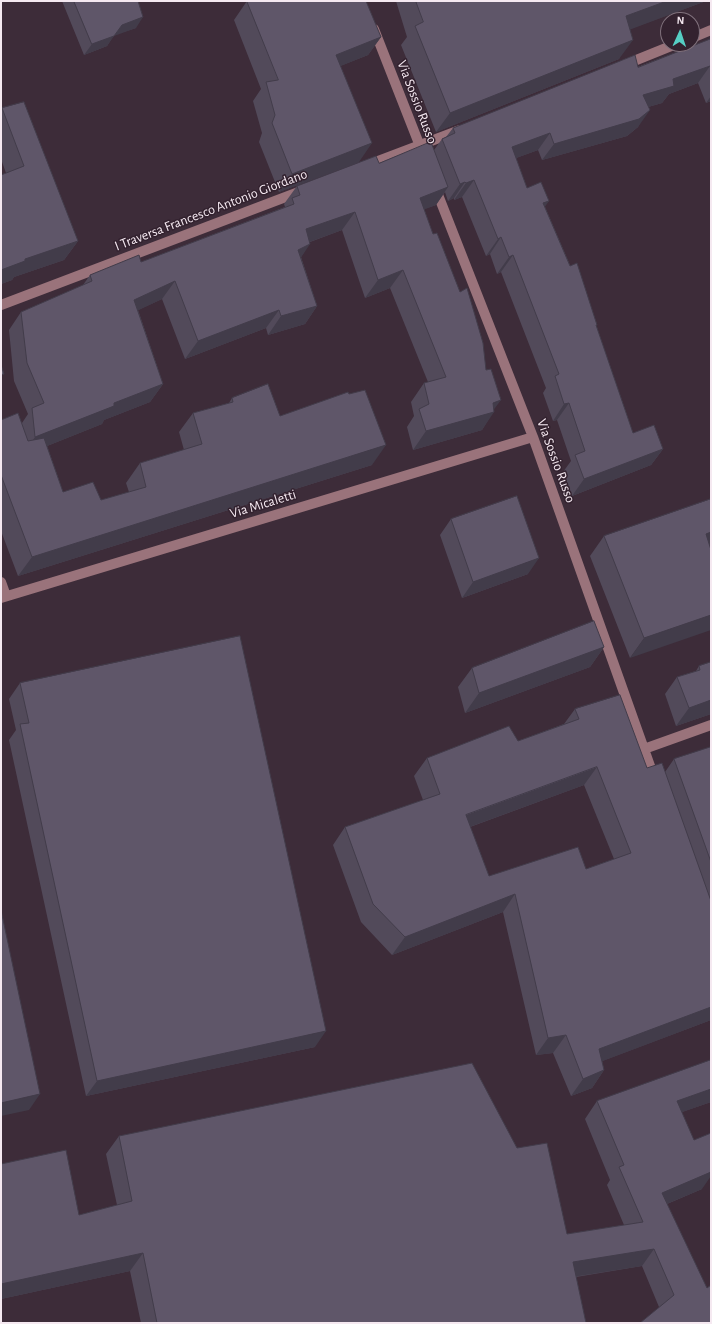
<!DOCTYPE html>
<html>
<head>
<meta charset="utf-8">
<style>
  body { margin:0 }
  #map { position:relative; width:712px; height:1324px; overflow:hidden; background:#3d2c39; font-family:"Alegreya Sans",sans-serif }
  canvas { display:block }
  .frame { position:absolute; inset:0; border:2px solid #f5e9f1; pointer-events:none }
  .north { position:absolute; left:660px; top:12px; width:40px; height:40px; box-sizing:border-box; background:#33222f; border:1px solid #81727d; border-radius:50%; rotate:3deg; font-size:11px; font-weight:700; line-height:16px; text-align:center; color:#f5e9f1 }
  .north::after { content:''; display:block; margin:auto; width:14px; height:18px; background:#56cec4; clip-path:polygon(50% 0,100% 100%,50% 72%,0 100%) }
</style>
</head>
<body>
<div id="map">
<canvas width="712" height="1324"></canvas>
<div class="frame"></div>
<div class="north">N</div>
</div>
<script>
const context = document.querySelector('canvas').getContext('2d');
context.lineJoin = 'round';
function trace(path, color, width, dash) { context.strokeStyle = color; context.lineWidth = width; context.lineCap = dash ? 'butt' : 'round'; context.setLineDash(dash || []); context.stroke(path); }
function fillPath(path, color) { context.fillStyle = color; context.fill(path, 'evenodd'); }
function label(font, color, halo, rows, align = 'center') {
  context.font = font + ' "Alegreya Sans",sans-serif'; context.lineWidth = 3; context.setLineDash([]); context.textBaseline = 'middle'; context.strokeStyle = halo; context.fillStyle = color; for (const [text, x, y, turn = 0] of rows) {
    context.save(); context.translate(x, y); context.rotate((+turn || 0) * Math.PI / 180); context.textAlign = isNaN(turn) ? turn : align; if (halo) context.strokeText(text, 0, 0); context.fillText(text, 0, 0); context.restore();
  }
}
const minor = new Path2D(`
  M374,29L425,159
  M692,38L711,30
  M624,65L676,44
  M365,166L460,130
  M435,187L533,437L655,780
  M1,305L304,190
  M1,582L6,596
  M1,598L533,437
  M644,749L711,725`);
const wall = new Path2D(`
  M62,1H138L136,28L114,35L107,46L84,55Z
  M247,1L381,37L368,55L340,66L359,162L279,192L259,142L262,133L253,101L261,89L234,20Z
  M396,1H706L630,29L619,59L436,132L401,45L407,37Z
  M711,39V101L706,103L698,83L669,94L662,103L648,107L638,127L627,136L542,160L538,150L516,158L527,188L545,207L596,326L633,433L663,449L651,465L572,496L563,472L571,461L557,420L553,421L543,393L546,388L501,272L497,274L490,254L486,256L462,197L454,200V198L448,201L445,192L436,205L424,209L433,234L486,370L494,410L482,430L413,450L407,427L414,416L411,402L424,383L428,382L390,288L365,298L342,230L310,242L301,257L317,306L305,324L268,335L266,328L185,359L162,299L138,310L163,384L150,402L104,420L102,424L47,446L63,492L101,500L129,492L126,483L140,463L184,450L179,432L193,413L229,403L232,398L280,416L372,465L18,576L1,531V420L22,423L28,414L14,381L9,330L21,312L83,285L90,275L141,262L285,207L284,204L297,186L379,163L434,150L442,139L446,137L453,128L638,67Z
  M2,108L78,241L64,260L14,277L12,280L1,284V175L6,173L1,159V110Z
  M451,519L528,574L462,598L440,535Z
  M604,536L710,547L630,658L590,556Z
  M604,647L590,667L465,713L458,687L472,668Z
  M699,666L711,714L676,726L665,694L677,677L696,671Z
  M20,683L315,1047L86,1096L9,740L16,730L9,699Z
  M575,709L647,768L665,772L674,759L711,747V1020L602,1061L604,1070L592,1088L571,1096L553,1053L536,1055L503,912L392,955L361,922L333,845L345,827L423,800L414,776L427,758L518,741L564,724ZM584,785L614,859L586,869L489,876L470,827Z
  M711,1060V1102L682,1112L702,1189L667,1204L711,1323L659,1307L642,1266L576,1277L586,1323H141L130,1271L1,1299V1164L79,1215L117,1205L106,1154L119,1136L517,1148L567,1234L624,1225L607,1185L610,1180L585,1119L597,1101Z`);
const shadedWall = new Path2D(`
  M667,1H706L613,36L626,16Z
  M143,17L136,28L114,36L122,25Z
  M114,36L107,46L84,55L92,44Z
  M381,37L368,55L323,73L336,55Z
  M633,40L619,59L436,132L450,113Z
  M710,66L698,83L669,94L662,103L631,112L643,95L673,79Z
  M711,96V101L706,103Z
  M650,110L638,127L627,136L542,160L554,144Z
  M550,133L538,150L500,164L512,147Z
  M372,143L359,162L279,192L292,174Z
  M474,180L462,197L454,200L466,183Z
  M465,182L454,198L448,201L460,184Z
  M448,187L436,205L407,216L420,198Z
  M549,201L537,218L543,203Z
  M355,212L342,230L293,248L306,229Z
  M501,237L490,254L486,256L498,239Z
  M78,241L64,260L14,277L12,280L1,284V270L25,259Z
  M310,244L298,262V250Z
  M513,255L501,272L497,274L509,257Z
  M403,270L390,288L365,298L378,280Z
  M175,281L162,299L122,318L134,300Z
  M317,306L305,324L268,335L281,316Z
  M279,310L266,328L185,359L198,341Z
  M163,384L150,402L104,420L102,424L22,456L35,437L114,403Z
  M501,400L492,412H494L482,430L413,450L426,431Z
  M569,403L557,420L553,421L564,404Z
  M386,445L372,465L18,576L32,557Z
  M663,449L651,465L572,496L584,479Z
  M711,532V546L692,554L706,534Z
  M539,558L528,574L462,598L473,582Z
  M711,615V630L630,658L644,638Z
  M604,647L590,667L465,713L479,693Z
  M711,700V714L676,726L689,708Z
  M597,767L584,785L453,833L466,815Z
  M515,894L503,912L392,955L405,937Z
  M711,1007V1020L587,1067L599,1049Z
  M326,1031L315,1047L86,1096L97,1081Z
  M566,1035L553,1053L536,1055L548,1038Z
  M604,1070L592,1088L571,1096L583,1079Z
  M711,1089V1102L665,1118L677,1101Z
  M40,1094L29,1110L1,1116V1103Z
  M711,1160V1176L702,1189L650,1211L662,1193Z
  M654,1249L642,1266L560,1279L573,1262Z
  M143,1253L130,1271L1,1299V1284Z`);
const building = new Path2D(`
  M74,1H138L143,17L122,25L114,36L92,44Z
  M247,1H366L381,37L336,55L372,143L292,174L272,123L275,115L266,82L278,80Z
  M416,1H667L626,16L633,40L450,113L415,26L423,22Z
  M711,39V69L710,66L673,79L674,86L643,95L650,110L639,119L554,144L550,133L512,147L527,188L541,182L549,201L543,203L570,266L577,263L597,325H596L633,433L654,425L663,449L584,479L575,455L585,451L569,403L564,404L555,376L559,374L513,255L509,257L501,237L498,239L474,180L466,183L465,182L460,184L442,139L455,133L453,128L635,55L638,67Z
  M24,102L78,241L25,259V261L1,270V175L24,166L2,108Z
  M431,142L448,187L420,198L433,234L437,233L460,292L467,288L483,343L486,370L491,369L501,400L493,403L494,412L426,431L419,409L429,404L424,383L446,377L403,270L378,280L355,212L306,229L310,244L298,250L317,306L281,316L279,310L198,341L175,281L134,300L163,384L114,403V406L35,437L32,408L44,403L27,363L21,312L92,281L90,275L139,255L141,262L294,204L292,198L300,195L297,186L376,156L379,163Z
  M1,365L4,374L1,375Z
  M268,384L280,416L348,392L349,394L365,390L386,445L32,557L1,475V420L18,413L28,441L44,438L63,492L93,482L101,500L146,487L140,463L202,444L193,413L233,402L232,398Z
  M517,496L539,558L473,582L451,519Z
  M711,499V532L706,534L711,550V615L644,638L604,536Z
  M594,621L604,647L479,693L472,668Z
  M240,636L326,1031L97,1081L20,724L29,723L20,683Z
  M711,662V700L689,708L677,677L700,670L699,666Z
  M620,695L647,768L662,763L711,901V1007L599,1049L604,1070L583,1079L566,1035L548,1038L515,894L405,937L373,904L345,827L440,794L427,758L509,726L518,741L579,719L575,709ZM597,767L631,853L586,869L578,847L489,876L466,815Z
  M711,747V862L674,759Z
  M1,910L40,1094L1,1103Z
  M711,1060V1089L677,1101L694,1140L711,1133V1172L662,1193L707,1288L711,1285V1323H640L674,1295L654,1249L573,1262L586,1323H157L143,1253L1,1284V1164L66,1150L79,1215L132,1201L119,1136L472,1063L517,1148L547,1143L567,1234L643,1222L619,1167L624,1165L597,1101Z`);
const streetNames = [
  ["Via Sossio Russo",417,102,69],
  ["I Traversa Francesco Antonio Giordano",211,210,-21],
  ["Via Sossio Russo",556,461,70],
  ["Via Micaletti",263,504,-17]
];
trace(minor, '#9a737b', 10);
fillPath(wall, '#524a5a');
fillPath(shadedWall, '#423c4a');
fillPath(building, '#5f5669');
trace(building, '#423c4a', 1);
label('14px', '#f5e9f1', '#33222f', streetNames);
</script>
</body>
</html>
